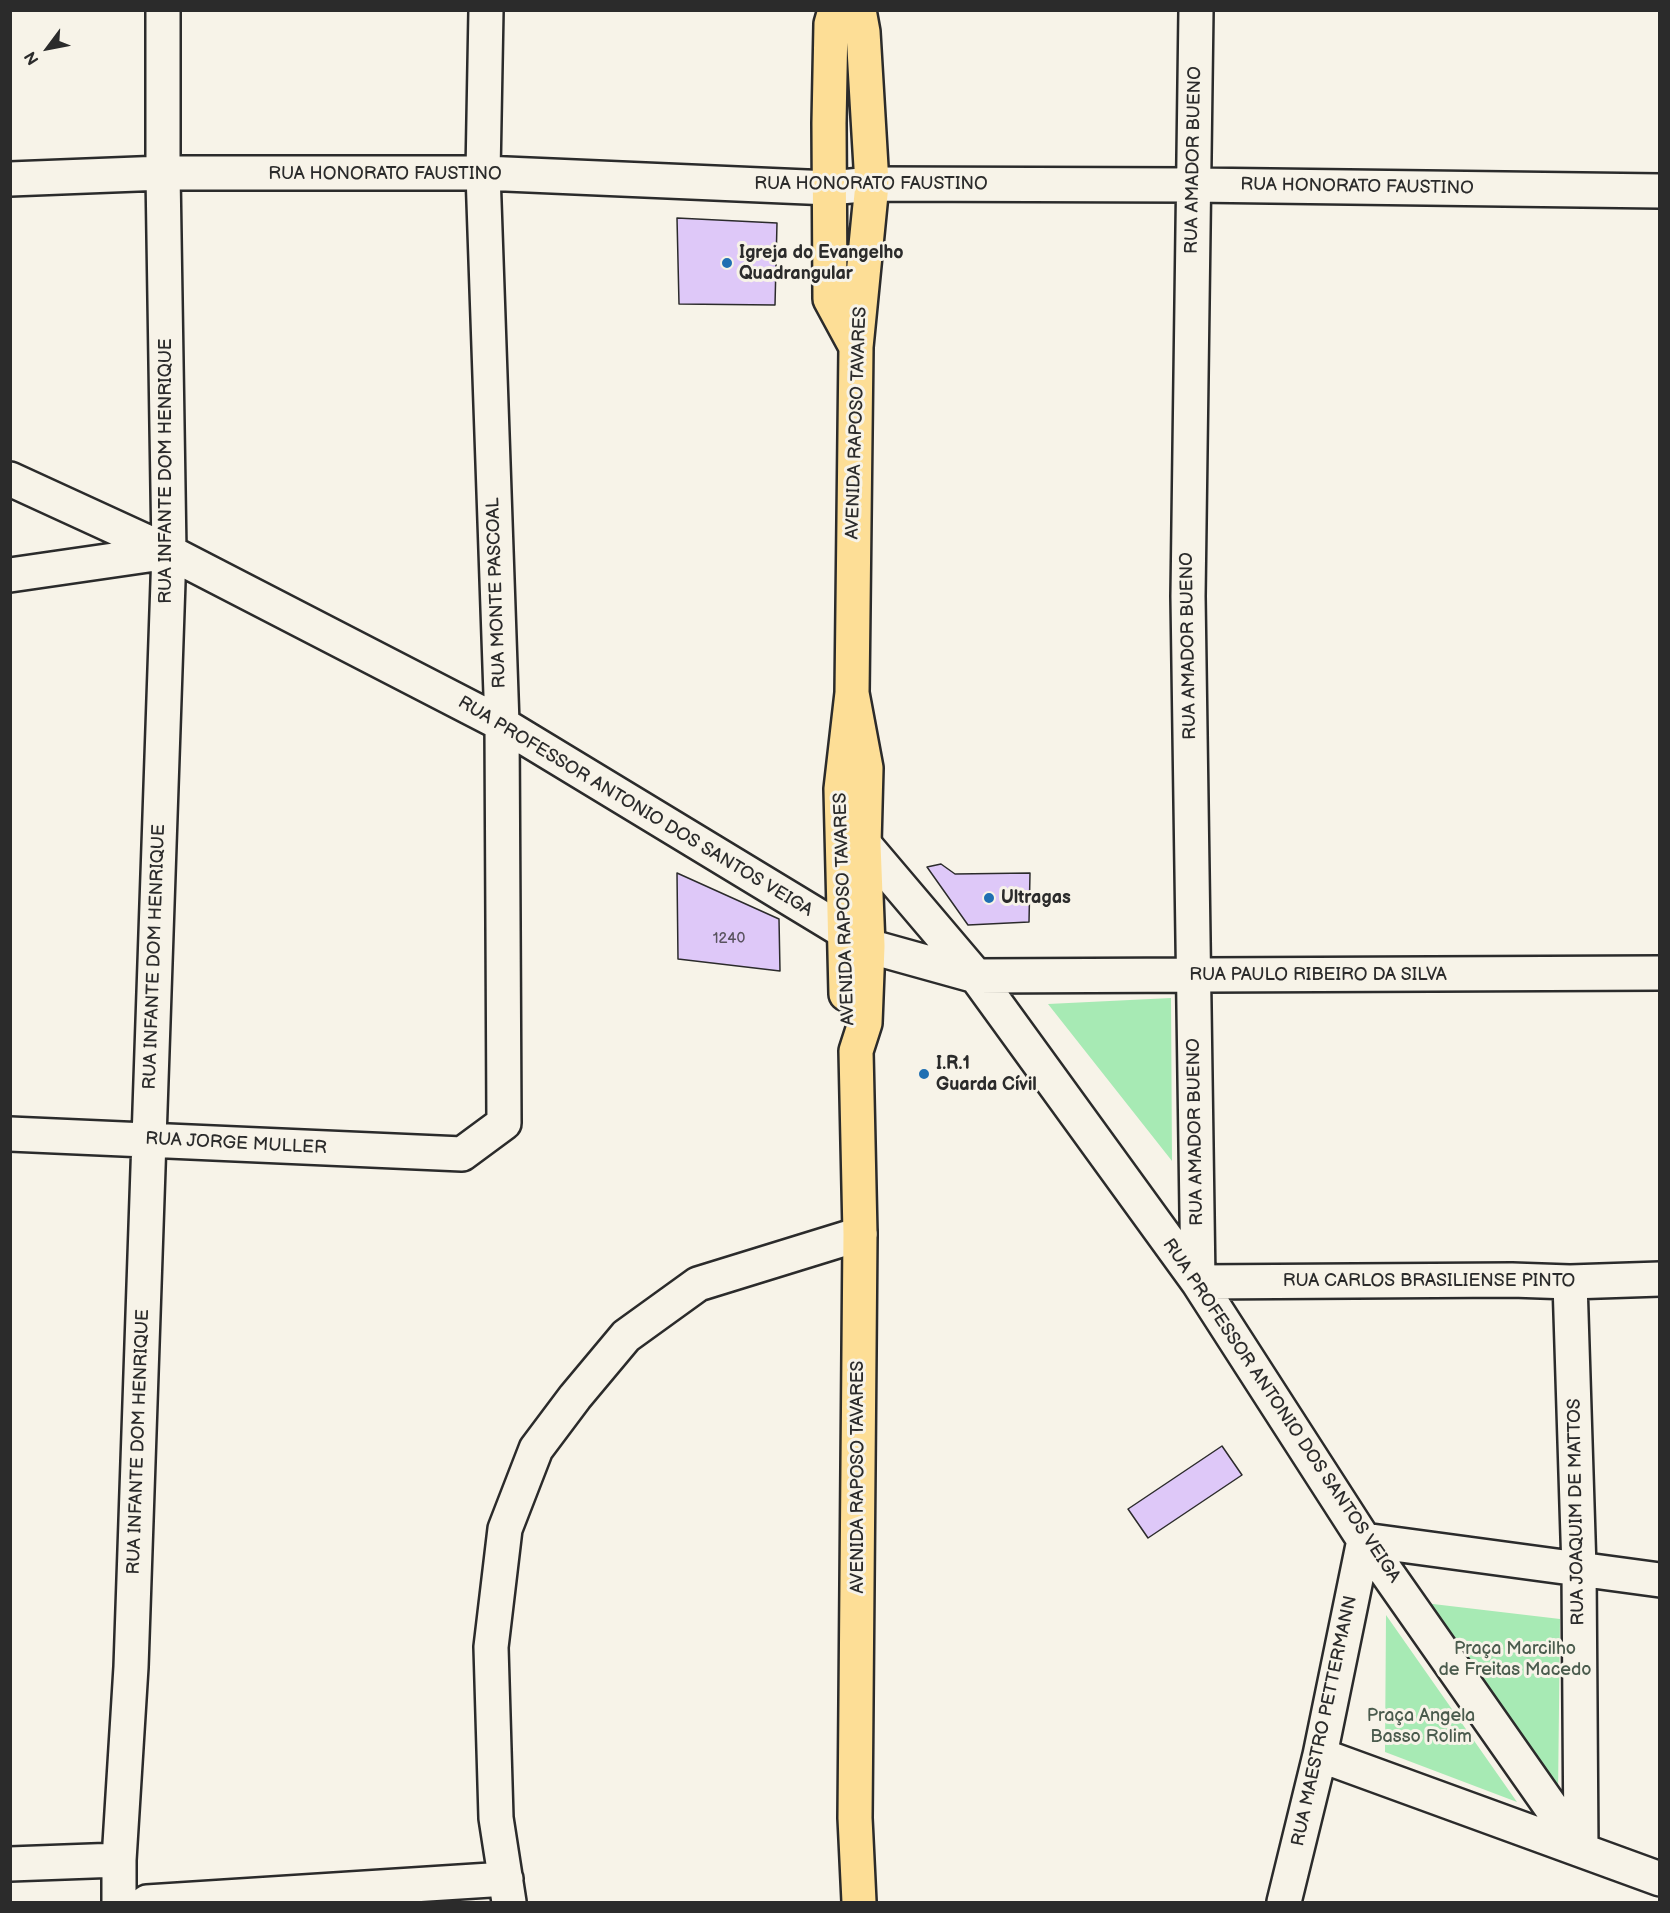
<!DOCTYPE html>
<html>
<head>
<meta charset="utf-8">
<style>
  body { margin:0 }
  #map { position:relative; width:1670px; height:1913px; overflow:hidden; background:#f7f3e8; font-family:"Balsamiq Sans",sans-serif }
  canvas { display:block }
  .frame { position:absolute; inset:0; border:12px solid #2b2b2b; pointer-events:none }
  .north { position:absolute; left:18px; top:18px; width:60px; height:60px; -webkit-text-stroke:4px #f7f3e8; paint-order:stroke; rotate:238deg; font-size:16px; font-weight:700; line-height:24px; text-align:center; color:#2b2b2b }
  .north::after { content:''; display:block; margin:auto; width:21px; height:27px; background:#2b2b2b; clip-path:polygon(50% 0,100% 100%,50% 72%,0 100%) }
</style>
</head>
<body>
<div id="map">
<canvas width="1670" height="1913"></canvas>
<div class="frame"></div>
<div class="north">N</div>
</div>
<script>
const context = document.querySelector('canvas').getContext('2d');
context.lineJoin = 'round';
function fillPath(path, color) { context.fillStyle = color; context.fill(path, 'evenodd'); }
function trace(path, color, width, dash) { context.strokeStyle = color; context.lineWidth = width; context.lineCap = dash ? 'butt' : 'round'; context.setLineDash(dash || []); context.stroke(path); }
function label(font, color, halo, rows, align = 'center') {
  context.font = font + ' "Balsamiq Sans",sans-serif'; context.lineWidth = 6; context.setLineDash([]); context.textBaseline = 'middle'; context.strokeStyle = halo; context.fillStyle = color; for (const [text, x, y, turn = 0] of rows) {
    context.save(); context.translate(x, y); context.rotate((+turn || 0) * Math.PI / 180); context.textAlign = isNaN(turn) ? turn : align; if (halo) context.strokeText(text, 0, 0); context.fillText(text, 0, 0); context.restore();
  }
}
const green = new Path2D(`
  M1171,998L1172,1161L1048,1004Z
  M1416,1602L1560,1619L1558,1794Z
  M1386,1615L1517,1802L1385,1752Z`);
const building = new Path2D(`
  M677,218L777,223L775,305L679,304Z
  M941,864L955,874L1030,873L1029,922L968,925L927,867Z
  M677,873L779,919L780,971L678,959Z
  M1222,1446L1242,1475L1148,1538L1128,1509Z`);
const minor = new Path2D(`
  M1196,10L1188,596L1198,1282
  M10,179L163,173H483L830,188L872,184L1193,185L1660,191
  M10,479L169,552L502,724L868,946L976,976L1660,973
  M10,575L169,552
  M864,844L976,976L1198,1282L1364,1540L1581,1850
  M10,1134L462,1154L504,1123L502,724L483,173L486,10
  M1198,1282L1512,1280L1570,1282L1660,1279
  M1570,1282L1579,1569L1581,1850
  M1364,1540L1660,1580
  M1320,1755L1660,1879
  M10,1864L119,1860
  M119,1902V1860L131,1667L169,552L163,173V10
  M147,1902L506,1879
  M509,1902L496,1818L491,1647L505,1529L536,1449L575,1397L626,1336L698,1284L860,1234
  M1284,1902L1320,1755L1364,1540`);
const major = new Path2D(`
  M835,10L831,24L829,123L830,299L856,347
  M852,693L866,768L864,844L868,946L865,1023L856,1051L860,1234L855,1818L859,1902
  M846,994L841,789L852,693L856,347L872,184L863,32L859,10`);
const markers = [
  [727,263,6,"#1f6fb2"],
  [989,898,6,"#1f6fb2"],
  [924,1074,6,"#1f6fb2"]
];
const numberNames = [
  ["1240",729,939]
];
const streetNames = [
  ["RUA AMADOR BUENO",1194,160,-89],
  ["RUA HONORATO FAUSTINO",385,174],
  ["RUA HONORATO FAUSTINO",871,184],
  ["RUA HONORATO FAUSTINO",1357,187,1],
  ["AVENIDA RAPOSO TAVARES",857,423,-88],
  ["RUA INFANTE DOM HENRIQUE",166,471,-90],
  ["RUA MONTE PASCOAL",497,593,-92],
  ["RUA AMADOR BUENO",1189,646,-91],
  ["RUA PROFESSOR ANTONIO DOS SANTOS VEIGA",635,807,31],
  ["AVENIDA RAPOSO TAVARES",845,909,-92],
  ["RUA INFANTE DOM HENRIQUE",155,957,-88],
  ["RUA PAULO RIBEIRO DA SILVA",1318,975],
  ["RUA AMADOR BUENO",1196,1132,-91],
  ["RUA JORGE MULLER",236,1144,3],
  ["RUA CARLOS BRASILIENSE PINTO",1429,1281],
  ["RUA PROFESSOR ANTONIO DOS SANTOS VEIGA",1281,1411,56],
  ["RUA INFANTE DOM HENRIQUE",139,1442,-88],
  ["AVENIDA RAPOSO TAVARES",858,1477,-90],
  ["RUA JOAQUIM DE MATTOS",1577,1512,-91],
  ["RUA MAESTRO PETTERMANN",1325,1721,-78]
];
const poiNames = [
  ["Igreja do Evangelho",739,253],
  ["Quadrangular",739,274],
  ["Ultragas",1001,898],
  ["I.R.1",936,1064],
  ["Guarda Cívil",936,1085]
];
const parkNames = [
  ["Praça Marcilho",1515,1649],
  ["de Freitas Macedo",1515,1670],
  ["Praça Angela",1421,1716],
  ["Basso Rolim",1421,1737]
];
fillPath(green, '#a7eab4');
fillPath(building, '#dec8f8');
trace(building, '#2b2b2b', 1.5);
trace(minor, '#2b2b2b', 38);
trace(major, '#2b2b2b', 38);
trace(minor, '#f7f3e8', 33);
trace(major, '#fdde96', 33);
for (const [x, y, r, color] of markers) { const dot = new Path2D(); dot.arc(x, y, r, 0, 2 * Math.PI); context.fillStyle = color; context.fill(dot); trace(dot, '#f7f3e8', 2); }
label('15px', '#58525e', null, numberNames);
label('18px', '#2b2b2b', '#f7f3e8', streetNames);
label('bold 18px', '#2b2b2b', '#f7f3e8', poiNames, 'left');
label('18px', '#4a5b4d', '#f7f3e8', parkNames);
</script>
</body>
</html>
